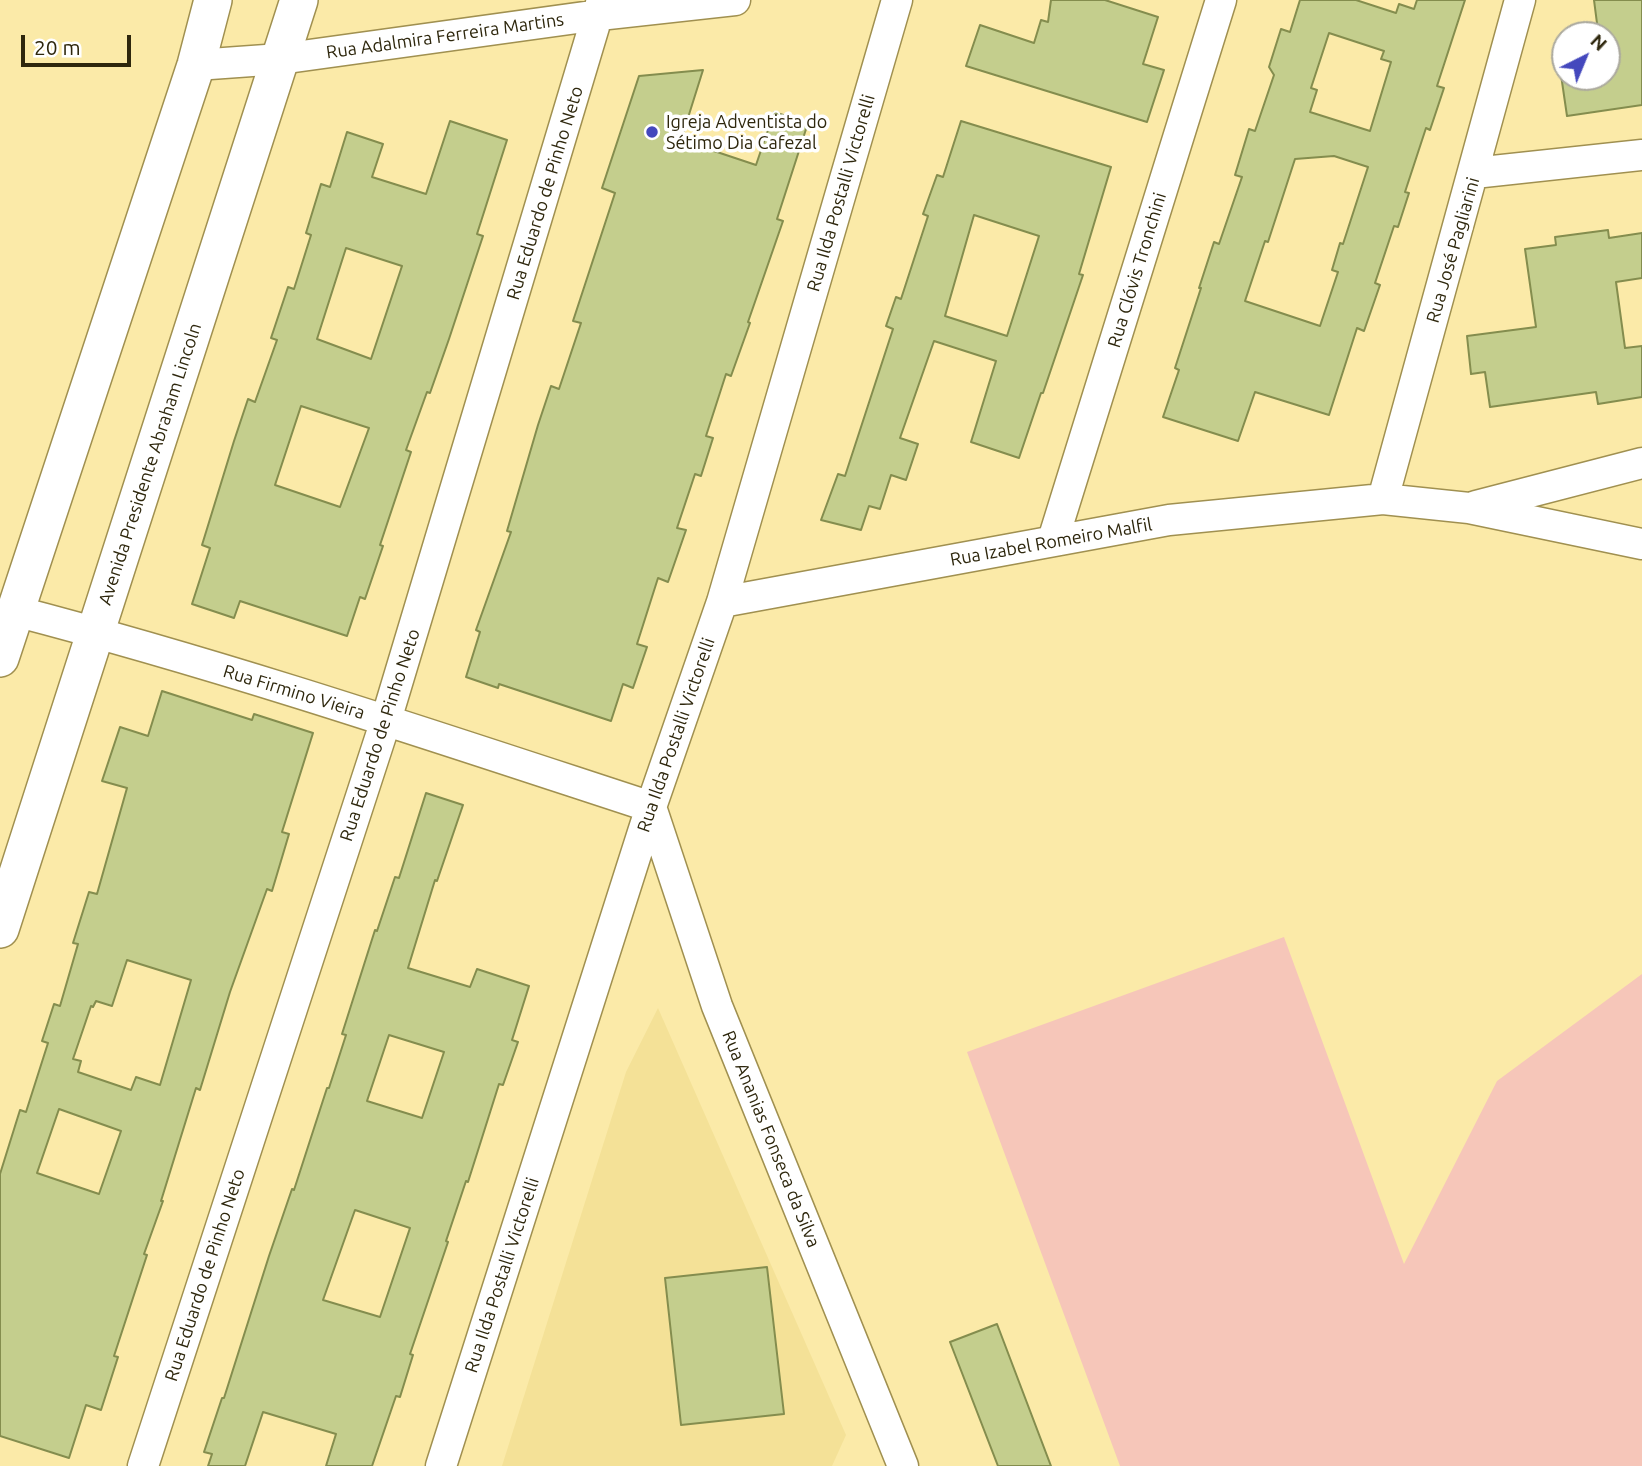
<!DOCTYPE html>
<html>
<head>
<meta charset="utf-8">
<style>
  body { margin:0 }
  #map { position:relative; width:1642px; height:1466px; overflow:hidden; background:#fbeaa8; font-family:Ubuntu,sans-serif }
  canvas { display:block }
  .north { position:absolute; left:1551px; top:21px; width:70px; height:70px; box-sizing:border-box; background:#fff; border:2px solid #aba99e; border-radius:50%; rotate:43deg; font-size:19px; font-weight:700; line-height:28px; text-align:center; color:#2e270d }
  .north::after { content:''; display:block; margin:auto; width:24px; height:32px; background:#4448bd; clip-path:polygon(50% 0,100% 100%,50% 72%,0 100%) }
  .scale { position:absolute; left:21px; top:35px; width:110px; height:32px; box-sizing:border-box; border:4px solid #2e270d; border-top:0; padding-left:9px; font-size:21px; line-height:24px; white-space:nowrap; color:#2e270d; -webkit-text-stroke:5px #fff; paint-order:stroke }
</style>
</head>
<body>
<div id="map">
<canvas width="1642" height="1466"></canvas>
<div class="north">N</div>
<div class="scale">20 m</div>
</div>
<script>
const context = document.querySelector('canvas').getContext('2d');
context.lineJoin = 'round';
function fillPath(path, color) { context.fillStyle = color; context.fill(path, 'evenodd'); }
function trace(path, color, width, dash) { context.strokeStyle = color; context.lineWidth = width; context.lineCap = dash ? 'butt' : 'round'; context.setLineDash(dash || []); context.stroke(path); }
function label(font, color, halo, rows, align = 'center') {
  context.font = font + ' Ubuntu,sans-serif'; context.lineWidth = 7; context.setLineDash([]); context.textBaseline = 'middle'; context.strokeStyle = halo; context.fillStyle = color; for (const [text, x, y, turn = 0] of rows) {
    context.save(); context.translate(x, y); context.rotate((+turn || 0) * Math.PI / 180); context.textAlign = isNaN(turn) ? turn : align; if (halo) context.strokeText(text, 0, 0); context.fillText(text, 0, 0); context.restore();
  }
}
const built = new Path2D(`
  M658,1008L846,1435L832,1466H502L626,1072Z`);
const green = new Path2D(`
  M1284,937L1404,1264L1497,1081L1642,974V1466H1120L967,1052Z`);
const building = new Path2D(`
  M1051,0H1105L1158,17L1143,64L1164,70L1147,122L966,66L980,25L1034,43L1041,20L1048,22Z
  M1300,0H1356L1396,13L1399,4L1414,9L1417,0H1465L1437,86L1444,88L1430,130L1426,128L1405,192L1409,193L1398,227L1394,226L1375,283L1380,285L1364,331L1357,328L1329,415L1255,392L1238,441L1163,417L1179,370L1175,368L1201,288H1199L1214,242L1219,244L1242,177L1235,175L1249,129L1255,131L1274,75L1269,67L1281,29L1290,32ZM1329,33L1384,51L1381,59L1391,62L1370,131L1310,112L1317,90L1311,88ZM1334,156L1368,167L1343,244L1340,243L1332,270L1338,272L1320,326L1245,301L1265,241L1268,242L1295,159Z
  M1594,0H1642V105L1567,116L1560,68H1565V77H1607V35H1582L1581,33L1598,31Z
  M703,70L681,140L756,165L774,112L808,123L777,219L783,221L748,322L750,323L731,376L726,374L706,436L713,438L701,476L695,474L677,528L686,530L668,582L658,578L637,644L647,647L633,688L623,684L611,721L499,684L498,688L466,677L480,632L476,630L511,532L507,531L538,425L551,386L559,389L581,323L573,321L615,193L602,188L639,76Z
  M450,121L507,140L477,234L483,236L449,339L430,393L427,392L406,450L411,452L380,545L383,546L365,599L360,597L347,636L240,601L234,618L192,604L210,548L202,545L234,441L248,399L255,402L277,340L271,338L288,287L294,289L311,235L306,233L321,184L330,187L347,132L383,144L372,177L426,194ZM346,248L402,266L371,359L317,339ZM301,406L369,428L340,507L275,485Z
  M961,121L1111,167L1079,274L1083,275L1043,393H1041L1019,458L971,442L996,361L934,341L900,438L918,444L906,480L891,475L880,509L869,506L861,530L821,520L838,474L845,476L893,329L886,326L896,297L901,299L928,216L923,214L937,175L943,177ZM974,215L1039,236L1007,336L945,316Z
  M1608,230L1609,238L1642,233V278L1616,282L1625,348L1642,346V397L1598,404L1596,392L1490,407L1485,372L1471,374L1467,336L1536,327L1525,249L1556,245L1555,237Z
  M162,691L252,720L254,714L313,733L282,832L289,834L272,891L267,889L230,992L200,1090L196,1088L161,1201H163L144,1254L147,1255L114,1356L118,1357L101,1410L86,1405L69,1458L0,1436V1174L20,1110L26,1112L48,1043L42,1041L54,1004L60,1006L78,944L73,943L89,892L97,894L127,788L102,781L120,727L148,736ZM127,960L191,980L160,1085L136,1077L131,1090L78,1072L81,1061L73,1059L91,1006L93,1007L96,1001L112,1006ZM59,1109L121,1131L99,1194L37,1173Z
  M426,793L463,805L437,881L435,880L408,968L470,987L477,969L529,986L512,1040L518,1042L503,1085L499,1084L468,1182L466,1181L446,1241L448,1242L410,1354L413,1355L400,1397L396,1396L372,1466H326L336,1434L263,1412L245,1466H208L212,1454L204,1452L222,1398H224L269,1256L292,1189L294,1190L327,1088H329L346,1035L342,1034L375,930L377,931L395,877L399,878ZM389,1035L444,1052L422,1118L367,1101ZM355,1210L410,1228L380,1317L323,1300Z
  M767,1267L784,1414L681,1425L665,1278Z
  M997,1324L1051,1466H998L950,1342Z`);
const minor = new Path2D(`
  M196,65L280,59L599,15L735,0
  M1474,173L1642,155
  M1383,499L1520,0
  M1476,506L1642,463
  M1053,540L1221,0
  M722,602L1169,520L1383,499L1469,508L1642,544
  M15,611C230,667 440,738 651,807
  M651,807L717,1006L903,1466
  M143,1466L386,720L602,0
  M441,1466L651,807L722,602L897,0`);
const tertiary = new Path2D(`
  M0,658L196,65L213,0
  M0,929L299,0`);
const markers = [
  [652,132,7,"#4448bd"]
];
const streetNames = [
  ["Rua Adalmira Ferreira Martins",445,36,-8],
  ["Rua Eduardo de Pinho Neto",545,193,-73],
  ["Rua Ilda Postalli Victorelli",841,193,-74],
  ["Rua José Pagliarini",1453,250,-74],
  ["Rua Clóvis Tronchini",1137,270,-73],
  ["Avenida Presidente Abraham Lincoln",150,464,-72],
  ["Rua Izabel Romeiro Malfil",1051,542,-10],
  ["Rua Firmino Vieira",294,692,17],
  ["Rua Eduardo de Pinho Neto",380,735,-72],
  ["Rua Ilda Postalli Victorelli",676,735,-71],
  ["Rua Ananias Fonseca da Silva",771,1139,68],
  ["Rua Eduardo de Pinho Neto",205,1275,-72],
  ["Rua Ilda Postalli Victorelli",502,1275,-72]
];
const poiNames = [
  ["Igreja Adventista do",666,122],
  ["Sétimo Dia Cafezal",666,143]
];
fillPath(built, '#f4e197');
fillPath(green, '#f6c6b9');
fillPath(building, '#c4ce8d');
trace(building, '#848d4e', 2);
trace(minor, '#a09050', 33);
trace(tertiary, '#a09050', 40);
trace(minor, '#fff', 30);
trace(tertiary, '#fff', 37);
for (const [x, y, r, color] of markers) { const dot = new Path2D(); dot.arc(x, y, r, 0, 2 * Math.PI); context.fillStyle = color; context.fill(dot); trace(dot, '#fff', 2.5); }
label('18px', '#2e270d', '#fff', streetNames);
label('18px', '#2e270d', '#fff', poiNames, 'left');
</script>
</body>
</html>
